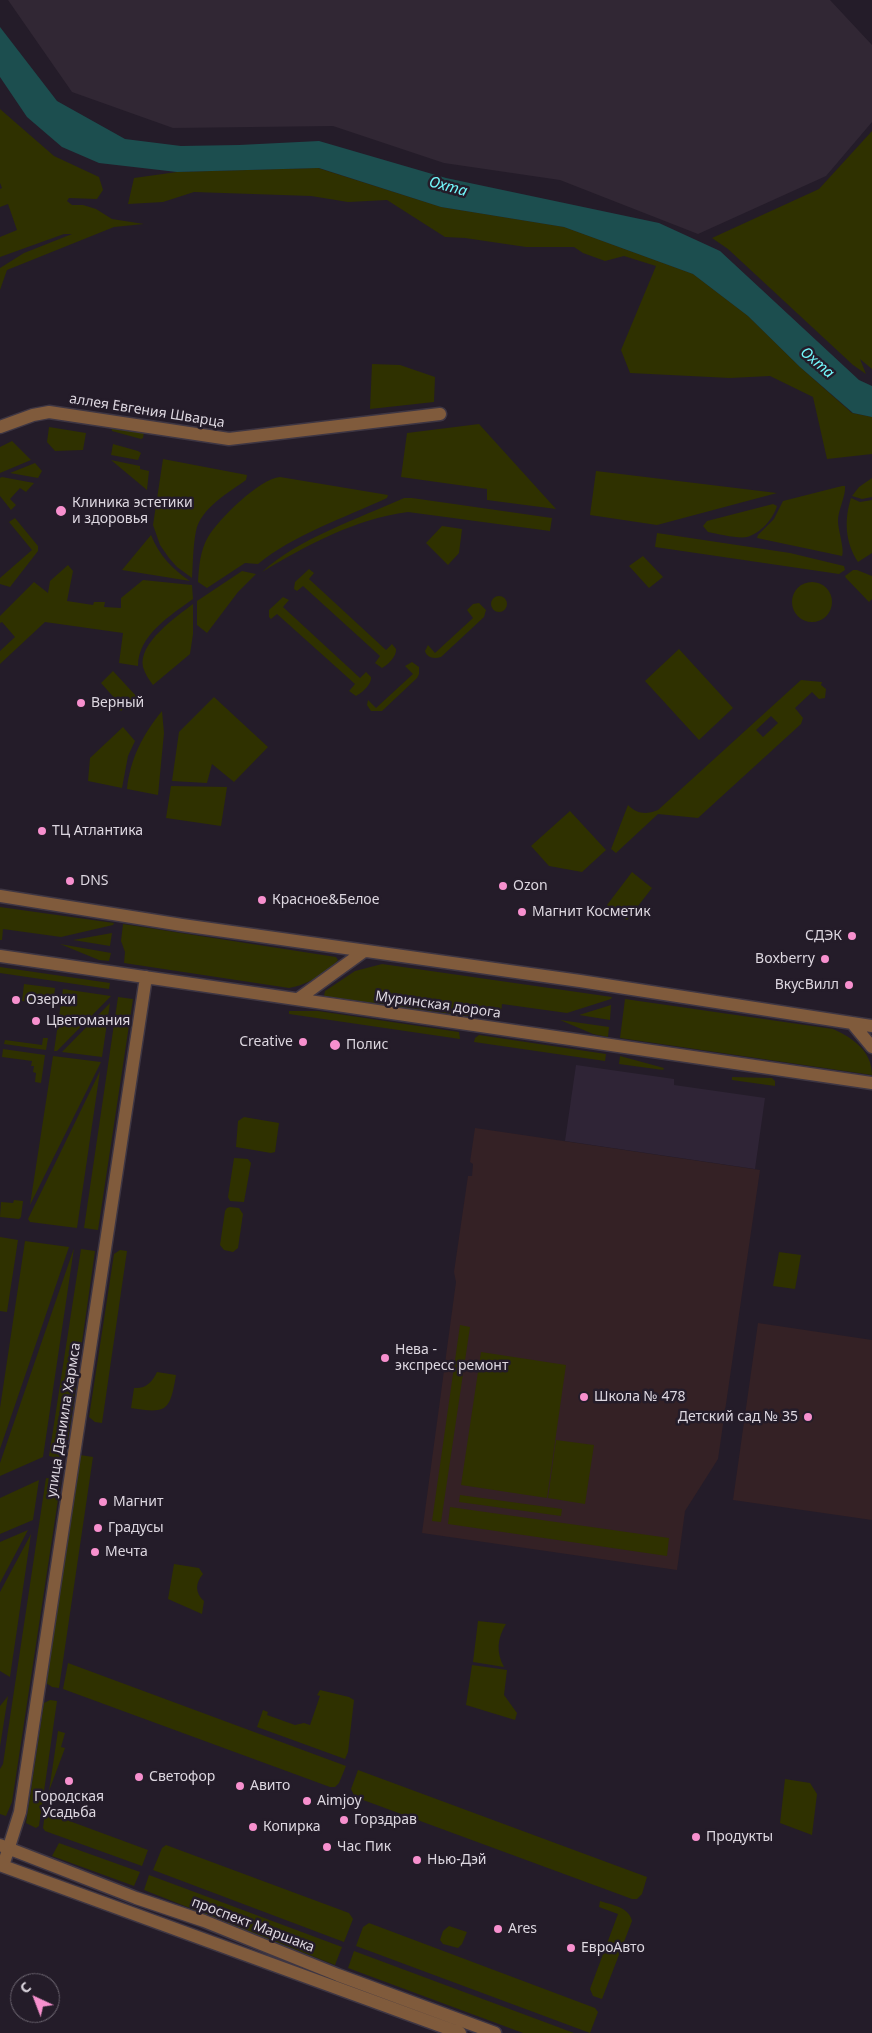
<!DOCTYPE html>
<html>
<head>
<meta charset="utf-8">
<style>
  body { margin:0 }
  #map { position:relative; width:872px; height:2033px; overflow:hidden; background:#241c29; font-family:"Noto Sans",sans-serif }
  canvas { display:block }
  .north { position:absolute; left:10px; top:1973px; width:50px; height:50px; box-sizing:border-box; background:#241c29; border:1px solid #6e6772; border-radius:50%; rotate:317deg; font-size:14px; font-weight:700; line-height:20px; text-align:center; color:#ddd7e0 }
  .north::after { content:''; display:block; margin:auto; width:18px; height:22px; background:#f790ce; clip-path:polygon(50% 0,100% 100%,50% 72%,0 100%) }
</style>
</head>
<body>
<div id="map">
<canvas width="872" height="2033"></canvas>
<div class="north">С</div>
</div>
<script>
const context = document.querySelector('canvas').getContext('2d');
context.lineJoin = 'round';
function fillPath(path, color) { context.fillStyle = color; context.fill(path, 'evenodd'); }
function trace(path, color, width, dash) { context.strokeStyle = color; context.lineWidth = width; context.lineCap = dash ? 'butt' : 'round'; context.setLineDash(dash || []); context.stroke(path); }
function label(font, color, halo, rows, align = 'center') {
  context.font = font + ' "Noto Sans",sans-serif'; context.lineWidth = 5; context.setLineDash([]); context.textBaseline = 'middle'; context.strokeStyle = halo; context.fillStyle = color; for (const [text, x, y, turn = 0] of rows) {
    context.save(); context.translate(x, y); context.rotate((+turn || 0) * Math.PI / 180); context.textAlign = isNaN(turn) ? turn : align; if (halo) context.strokeText(text, 0, 0); context.fillText(text, 0, 0); context.restore();
  }
}
const built = new Path2D(`
  M576,1065L674,1079V1085L765,1098L755,1169L565,1141Z`);
const industrial = new Path2D(`
  M8,0H830L872,45V122L826,176L698,234L560,180L444,163L333,126L173,128L72,92Z`);
const education = new Path2D(`
  M475,1128L760,1170L718,1459L685,1511L677,1570L422,1533L456,1282L454,1272L468,1176H472L473,1164L470,1162Z
  M758,1323L872,1340V1520L733,1500Z`);
const green = new Path2D(`
  M0,109L54,156L99,177L103,190L97,199L69,198L67,201L72,205H83L96,209L112,219L144,224L114,227L7,270L0,290V268L24,253L72,234H64L0,257V237L17,230L8,204L0,207V189L2,188L0,183Z
  M872,131V369L860,359L866,374L853,365L728,249L712,238L819,189Z
  M318,168L441,207L564,227L693,274L748,316L800,367L852,413L872,417V454L827,459L813,397L770,376L730,378L630,373L621,350L656,266L624,256L605,261L583,253L574,247H526L465,238L445,237L387,200L348,202L311,196L194,192L163,202L128,204L134,178L177,172Z
  M372,364L400,365L435,377L434,402L370,409Z
  M479,424L556,509L487,500V489L401,477L407,433Z
  M49,427L86,433L83,450L55,451L47,442Z
  M111,427L144,432L143,438L141,439L112,431Z
  M12,441L31,460L0,473V447Z
  M113,444L138,451L141,453L138,460L111,455Z
  M163,459L247,475L246,480C228,493 201,508 196,531C193,546 193,563 192,578L177,567L169,558L160,545L153,525Z
  M111,460L140,466V469L149,471L147,490Z
  M35,463L42,471L38,478L10,473Z
  M596,471L777,493L657,525L590,515Z
  M2,477L34,483L26,492L20,488L10,499L16,505L11,510L0,496V478Z
  M280,477L388,495L387,498C344,518 295,534 258,564L245,563L207,588L198,582C199,566 200,551 208,537C218,520 260,478 280,477Z
  M872,478V497L862,499L852,496L859,487Z
  M842,486H845C846,496 838,510 838,521C838,530 845,550 842,556L757,538L758,535L774,519L783,501Z
  M404,498H412L552,518L550,531L408,512C355,519 307,545 262,572C297,539 360,518 404,498Z
  M851,498L860,502L872,500V553L858,562C845,542 844,520 851,498Z
  M773,504L777,506C773,519 761,533 747,537C738,539 718,534 708,532L703,526L707,521Z
  M15,518L38,546V551L10,587L0,584V578L32,550L9,522Z
  M442,526L462,529L459,553L448,565L426,543Z
  M657,533L790,553L844,566L845,570L839,574L655,547Z
  M151,535C159,555 172,569 190,581L122,570Z
  M643,556L663,577L649,588L629,566Z
  M68,565L73,571L67,601L93,605L94,602H105L104,607L121,608V598L143,580L192,585L193,599C171,615 138,635 138,666L119,663L123,633L45,622L0,664V651L15,637L2,622L0,623V616L34,582L48,593L50,581Z
  M309,569L314,573L309,579L386,650L392,644L396,649C397,656 388,665 382,668L375,663L380,656L303,586L297,591L294,589L295,582Z
  M853,570H857L872,576V599L869,602L846,578L845,576Z
  M242,571L256,574L238,592L207,633L197,625V601Z
  M792 602a20 20 0 1 1 40 0a20 20 0 1 1-40 0Z
  M491 604a8 8 0 1 1 16 0a8 8 0 1 1-16 0Z
  M283,597L289,600L283,607L360,678L366,672L371,677C372,684 362,693 356,696L349,691L355,684L277,614L271,619L269,617V610Z
  M479,603L486,610L484,617L441,657C434,659 427,658 425,651L428,645L435,653L473,618L467,610L473,604Z
  M193,604V634L190,654L153,685C149,680 145,674 143,667C138,643 176,617 193,604Z
  M679,649L733,708L699,740L645,681Z
  M412,662L419,667V674L417,678L382,711H371L367,705L368,700L376,708L413,674L405,666Z
  M113,671L137,697L121,711L116,705L118,702L101,683Z
  M801,680L822,682L821,685L826,689L825,698L819,699L812,692L795,708L803,718L801,724L698,818L658,814L616,853L611,849L628,805C637,814 646,815 658,810ZM771,716L778,723L763,737L756,730Z
  M214,697L268,747L234,782L212,764L207,783L172,781L179,732Z
  M162,711L164,733L158,795L127,789C130,759 143,734 162,711Z
  M123,727L135,741L128,756L122,788L88,781L90,758Z
  M171,786L227,787L221,826L166,818Z
  M570,811L606,850L582,872L549,866L531,846Z
  M632,872L652,888L627,920L607,905Z
  M0,907L114,923L113,925L61,937L3,929L2,940H0Z
  M123,924L336,957L338,960C327,973 307,985 289,988L124,963L125,952L121,941Z
  M112,933L110,946L73,940Z
  M60,944L111,953L109,961L99,960Z
  M382,964L612,997L611,999L567,1013L502,1004L501,1013L467,1016L324,996L325,991L355,971Z
  M0,967L110,983L109,989L0,973Z
  M24,984L55,988L53,1005L22,1001Z
  M63,989L111,996L57,1051H54Z
  M118,997L133,999L98,1230L84,1228Z
  M625,999L833,1029C853,1038 872,1051 872,1075L620,1038Z
  M110,1003L102,1057L62,1052Z
  M611,1005L610,1020L579,1015Z
  M289,1011H318L459,1032L460,1039L289,1014Z
  M560,1020L609,1027L608,1037L593,1034Z
  M479,1035L606,1054L605,1061L474,1042L475,1038Z
  M43,1038H48L46,1050L4,1044L5,1040L42,1045Z
  M3,1049L45,1055L41,1083L35,1082L36,1073L33,1072L34,1066H31L32,1061L2,1057Z
  M53,1056L101,1062L30,1205Z
  M620,1056L664,1068L663,1070L619,1064Z
  M100,1071L77,1228L30,1222L28,1219Z
  M732,1077L772,1078L775,1081V1086L732,1080Z
  M244,1117L279,1123L275,1152L271,1153L236,1147L238,1121Z
  M234,1158L248,1159L251,1163L244,1202L230,1201L228,1197Z
  M14,1200L23,1201L21,1217L19,1219L0,1217L1,1202L13,1203Z
  M230,1207L239,1208L243,1214L238,1248L233,1252L224,1250L220,1245L225,1211L227,1208Z
  M0,1237L18,1240L7,1312L0,1311Z
  M25,1241L69,1247L0,1449V1408Z
  M74,1248L43,1457L0,1476V1463Z
  M81,1249L95,1251L68,1440H65L62,1459L49,1456Z
  M120,1250L127,1251L102,1423L95,1422L89,1417L114,1254Z
  M779,1252L801,1255L795,1289L773,1286Z
  M460,1325L470,1327L441,1522L432,1521Z
  M481,1352L566,1365L547,1498L461,1485Z
  M157,1372L176,1375C170,1411 167,1414 131,1408L134,1388C146,1389 152,1382 157,1372Z
  M556,1440L594,1445L585,1504L548,1498Z
  M80,1455L93,1457L59,1688L52,1687L46,1683Z
  M46,1478L61,1480L12,1802L6,1816L0,1814V1769L3,1764Z
  M39,1480L33,1520L0,1534V1498Z
  M460,1495L562,1509L561,1516L459,1502Z
  M450,1507L669,1538L667,1556L448,1524Z
  M28,1530L0,1583V1542Z
  M31,1534L10,1677L0,1671V1592Z
  M174,1564L199,1568L203,1574C195,1583 195,1593 204,1601L202,1614L168,1599Z
  M478,1621L506,1624C497,1639 496,1652 504,1667L473,1662Z
  M68,1663L346,1766L339,1783L335,1787H330L63,1689Z
  M472,1665L507,1670L504,1695L517,1713L515,1720L466,1705Z
  M320,1690L349,1697L354,1700L348,1752L345,1759L257,1727L263,1710L268,1712L267,1715L295,1725L304,1723L310,1725L320,1696L317,1695Z
  M8,1696L0,1747V1706Z
  M50,1700L57,1701L39,1826L36,1828L26,1823L44,1703Z
  M58,1731L65,1733L61,1747L65,1748L49,1791Z
  M358,1770L647,1877L642,1894L637,1899H632L355,1797L351,1789Z
  M785,1779L810,1783L817,1794L812,1835L780,1823Z
  M45,1812L148,1850L142,1866L45,1831L43,1828Z
  M59,1843L140,1872L134,1886L52,1856Z
  M166,1845L349,1913L353,1919L344,1942L153,1870L162,1848Z
  M149,1875L342,1947L335,1965L144,1890Z
  M600,1901C612,1905 629,1907 632,1921L602,1999L593,1996L590,1989L618,1914L599,1907Z
  M369,1923L595,2008L598,2012L590,2033L356,1946L363,1927Z
  M449,1926L467,1932L462,1944L458,1948L443,1944L440,1940L443,1931Z
  M354,1951L574,2033H523L348,1968Z`);
const water = new Path2D(`
  M0,27L57,101L125,139L181,146L239,145L319,141L446,178L659,223L720,251L859,380L872,386V417L853,413L800,367L748,316L693,274L564,227L441,207L319,168L177,172L99,163L62,147L27,117L0,77Z`);
const minor = new Path2D(`
  M0,427L33,415L49,412L229,439L440,414
  M0,896L182,925L580,981L872,1026
  M0,956L872,1083
  M298,999L363,952
  M852,1023L872,1047
  M0,1845L136,1898L204,1921L338,1975L495,2033
  M0,1865L460,2033
  M3,1866L20,1812L146,977`);
const markers = [
  [61,511,6,"#f790ce"],
  [81,703,5,"#f790ce"],
  [42,831,5,"#f790ce"],
  [70,881,5,"#f790ce"],
  [503,886,5,"#f790ce"],
  [262,900,5,"#f790ce"],
  [522,912,5,"#f790ce"],
  [852,936,5,"#f790ce"],
  [825,959,5,"#f790ce"],
  [849,985,5,"#f790ce"],
  [16,1000,5,"#f790ce"],
  [36,1021,5,"#f790ce"],
  [303,1042,5,"#f790ce"],
  [335,1045,6,"#f790ce"],
  [385,1358,5,"#f790ce"],
  [584,1397,5,"#f790ce"],
  [808,1417,5,"#f790ce"],
  [103,1502,5,"#f790ce"],
  [98,1528,5,"#f790ce"],
  [95,1552,5,"#f790ce"],
  [139,1777,5,"#f790ce"],
  [69,1781,5,"#f790ce"],
  [240,1786,5,"#f790ce"],
  [307,1801,5,"#f790ce"],
  [344,1820,5,"#f790ce"],
  [253,1827,5,"#f790ce"],
  [696,1837,5,"#f790ce"],
  [327,1847,5,"#f790ce"],
  [417,1860,5,"#f790ce"],
  [498,1929,5,"#f790ce"],
  [571,1948,5,"#f790ce"]
];
const streetNames = [
  ["аллея Евгения Шварца",147,411,9],
  ["Муринская дорога",438,1005,8],
  ["улица Даниила Хармса",64,1420,-81],
  ["проспект Маршака",253,1925,21]
];
const poiNames = [
  ["Клиника эстетики",72,503],
  ["и здоровья",72,519],
  ["Верный",91,703],
  ["ТЦ Атлантика",52,831],
  ["DNS",80,881],
  ["Ozon",513,886],
  ["Красное&Белое",272,900],
  ["Магнит Косметик",532,912],
  ["СДЭК",842,936,"right"],
  ["Boxberry",815,959,"right"],
  ["ВкусВилл",839,985,"right"],
  ["Озерки",26,1000],
  ["Цветомания",46,1021],
  ["Creative",293,1042,"right"],
  ["Полис",346,1045],
  ["Нева -",395,1350],
  ["экспресс ремонт",395,1366],
  ["Школа № 478",594,1397],
  ["Детский сад № 35",798,1417,"right"],
  ["Магнит",113,1502],
  ["Градусы",108,1528],
  ["Мечта",105,1552],
  ["Светофор",149,1777],
  ["Авито",250,1786],
  ["Городская",69,1797,"center"],
  ["Усадьба",69,1813,"center"],
  ["Aimjoy",317,1801],
  ["Горздрав",354,1820],
  ["Копирка",263,1827],
  ["Продукты",706,1837],
  ["Час Пик",337,1847],
  ["Нью-Дэй",427,1860],
  ["Ares",508,1929],
  ["ЕвроАвто",581,1948]
];
const waterNames = [
  ["Охта",448,187,15],
  ["Охта",817,363,40]
];
fillPath(built, '#2f2436');
fillPath(industrial, '#312734');
fillPath(education, '#342125');
fillPath(green, '#2f3100');
fillPath(water, '#1c4e4f');
trace(minor, '#3e3643', 15);
trace(minor, '#805b3c', 12);
for (const [x, y, r, color] of markers) { const dot = new Path2D(); dot.arc(x, y, r, 0, 2 * Math.PI); context.fillStyle = color; context.fill(dot); trace(dot, '#241c29', 2); }
label('14px', '#ddd7e0', '#241c29', streetNames);
label('14px', '#ddd7e0', '#241c29', poiNames, 'left');
label('italic 15px', '#73f9fd', '#241c29', waterNames);
</script>
</body>
</html>
